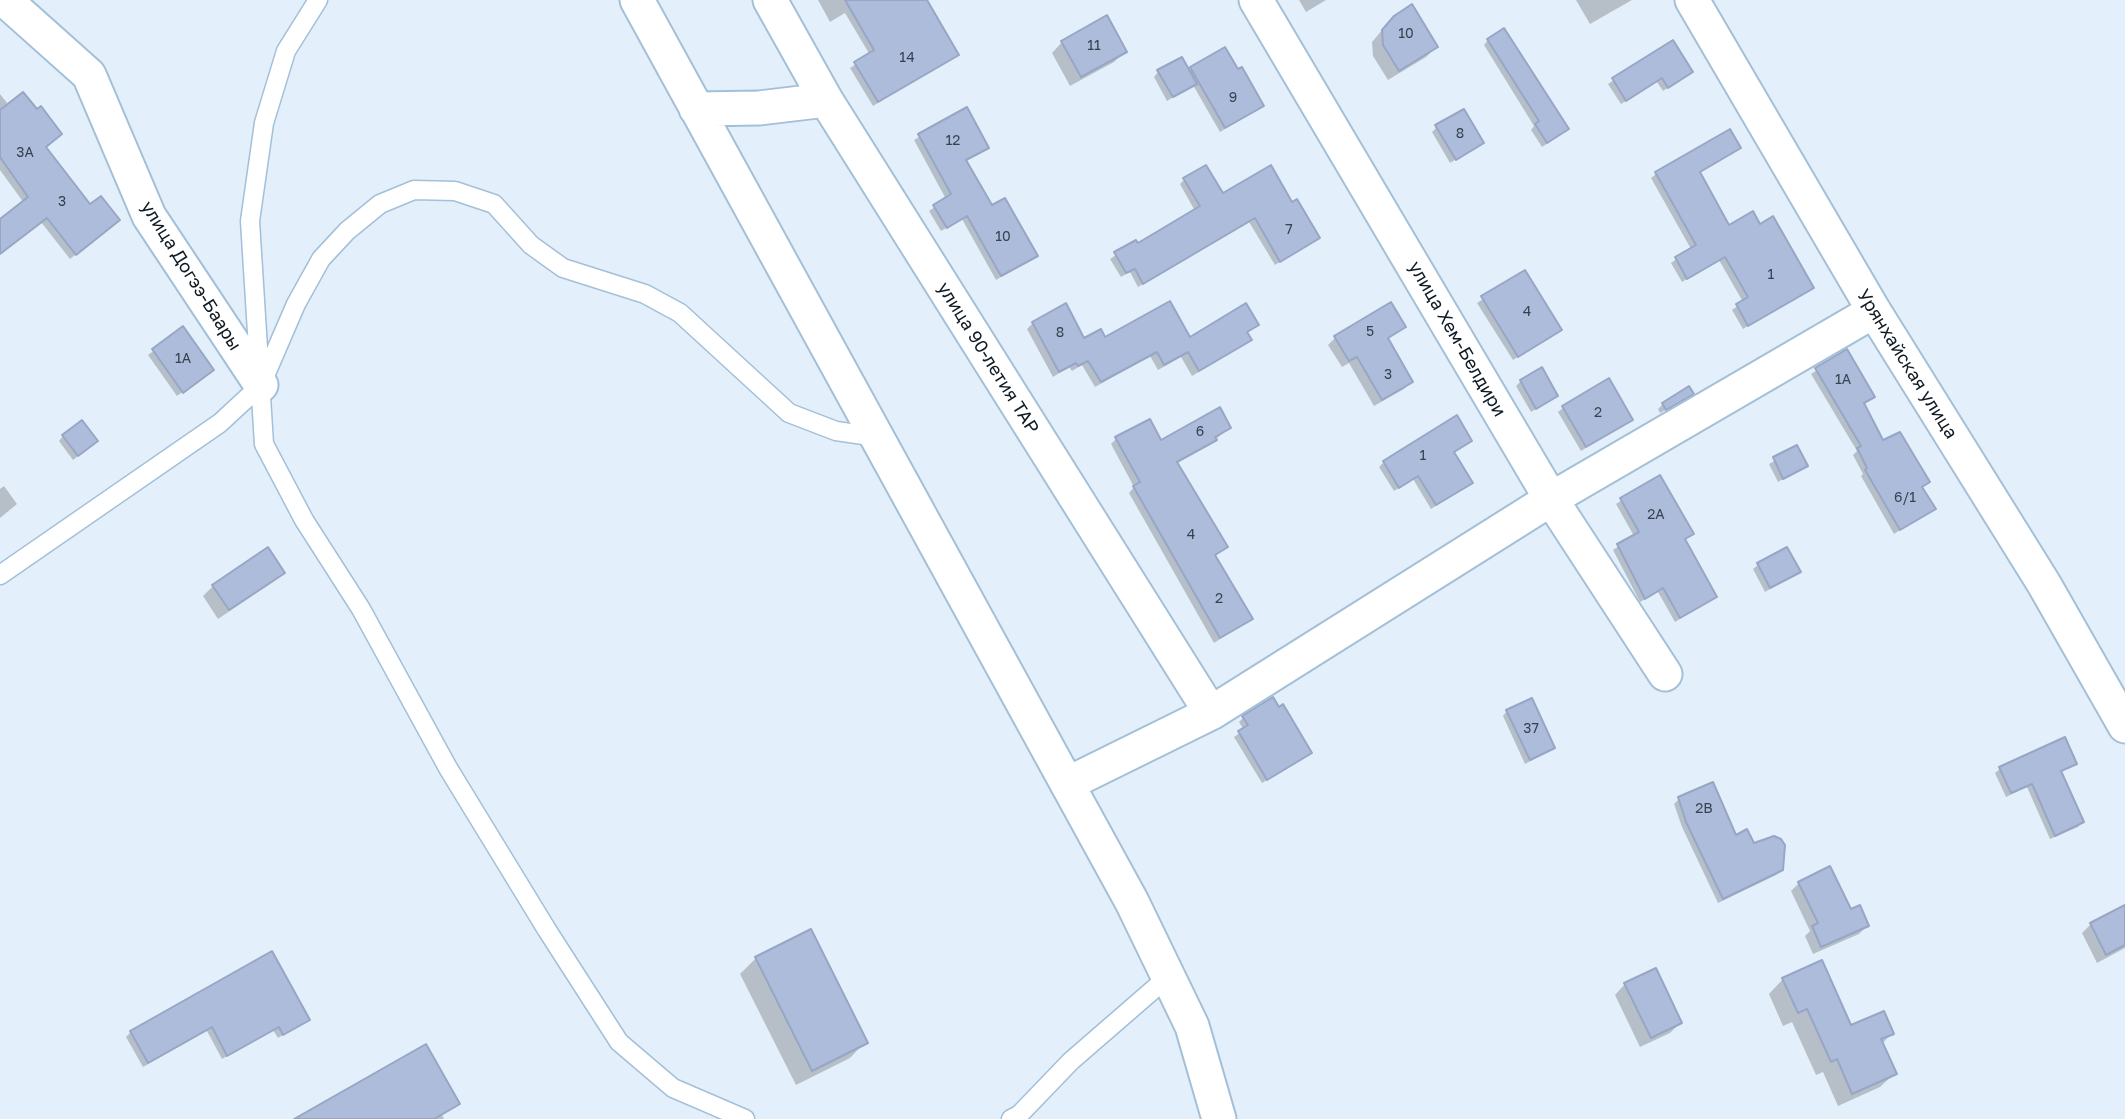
<!DOCTYPE html>
<html>
<head>
<meta charset="utf-8">
<style>
  body { margin:0 }
  canvas { display:block; background:#e3effa }
</style>
</head>
<body>
<canvas width="2125" height="1119"></canvas>
<script>
const context = document.querySelector('canvas').getContext('2d');
context.lineJoin = 'round';
function fillPath(path, color) { context.fillStyle = color; context.fill(path, 'evenodd'); }
function trace(path, color, width, dash) { context.strokeStyle = color; context.lineWidth = width; context.lineCap = dash ? 'butt' : 'round'; context.setLineDash(dash || []); context.stroke(path); }
function label(font, color, halo, rows, align = 'center') {
  context.font = font + ' "Golos Text",sans-serif'; context.lineWidth = 7; context.setLineDash([]); context.textBaseline = 'middle'; context.strokeStyle = halo; context.fillStyle = color; for (const [text, x, y, turn = 0] of rows) {
    context.save(); context.translate(x, y); context.rotate((+turn || 0) * Math.PI / 180); context.textAlign = isNaN(turn) ? turn : align; if (halo) context.strokeText(text, 0, 0); context.fillText(text, 0, 0); context.restore();
  }
}
const shadow = new Path2D(`
  M818,0H925L957,54L873,106L850,68L870,55L845,13L830,22Z
  M1299,0H1326L1306,12Z
  M1576,0H1632L1590,24Z
  M1383,29L1436,47L1426,57L1388,80L1373,56L1372,42Z
  M1488,40L1567,129L1562,134L1542,147L1531,130L1534,126L1484,45Z
  M1062,42L1125,51L1114,62L1070,86L1052,53Z
  M1672,42L1691,72L1663,91L1657,82L1621,104L1608,84Z
  M1225,50L1262,106L1220,132L1193,85L1167,101L1154,77L1158,72H1188Z
  M0,94L90,207L112,225L70,259L41,222L0,253V223L24,203L0,170Z
  M966,110L987,147L965,162L991,207L1035,256L996,280L962,219L941,231L929,211L946,199L914,140Z
  M1437,127L1482,143L1450,163L1432,132Z
  M1739,148L1698,173L1728,227L1759,226L1812,288L1743,329L1732,310L1743,302L1719,260L1682,282L1671,263L1691,249L1651,178L1656,174Z
  M1184,180L1222,195L1292,204L1318,238L1275,265L1249,222L1138,287L1130,272L1121,277L1110,259L1135,242L1137,246L1195,211L1180,184Z
  M1524,272L1560,330L1513,360L1477,303Z
  M1033,323L1084,340H1190L1257,325L1246,334L1249,340L1244,345L1192,376L1181,357L1158,370L1150,356L1095,387L1082,365L1072,371L1069,367L1053,377L1027,329Z
  M1404,327L1387,340L1411,382L1404,389L1374,406L1349,363L1342,367L1328,345L1335,338Z
  M183,329L207,374L177,396L148,355Z
  M1846,352L1873,396L1863,404L1882,443L1928,482L1921,488L1933,509L1894,534L1861,476L1863,474L1853,455L1857,451L1811,374Z
  M1521,381L1556,396L1531,412L1516,386Z
  M1687,398L1660,413L1658,409L1663,404Z
  M1563,408L1631,419L1581,451L1558,412Z
  M1229,428L1209,445L1176,463L1225,547L1214,556L1251,619L1214,643L1129,493L1134,487L1111,444L1116,439L1160,442Z
  M63,436L91,446L73,460L59,441Z
  M1470,440L1452,453L1471,483L1431,509L1413,479L1394,491L1379,467L1384,462Z
  M1797,448L1805,466L1778,482L1769,464Z
  M1659,477L1692,534L1684,540L1715,597L1675,622L1658,592L1640,602L1613,550L1634,536L1616,504Z
  M4,486L17,504L0,518V489Z
  M1758,565L1799,572L1765,592L1753,569Z
  M283,573L273,582L218,619L203,596L213,586Z
  M1507,711L1553,748L1548,752L1525,764L1503,716Z
  M1244,717L1305,757L1262,783L1234,737L1244,730L1239,722Z
  M2075,763L2060,773L2082,822L2078,827L2050,839L2027,787L2006,797L1995,773L2000,769Z
  M1679,799L1735,837L1753,845L1782,869L1776,875L1718,903L1682,827L1674,804Z
  M1799,883L1850,911L1867,926L1859,934L1813,954L1805,936L1810,931L1791,891Z
  M2125,912V948L2097,963L2082,933L2091,924Z
  M756,958L865,1042L850,1058L796,1085L740,974Z
  M1783,979L1850,1028L1892,1033L1882,1044L1895,1073L1880,1087L1838,1106L1823,1072L1816,1075L1792,1022L1783,1026L1769,994Z
  M1625,984L1680,1023L1670,1033L1640,1047L1615,995Z
  M308,1019L278,1038L273,1030L222,1059L207,1031L143,1067L126,1037L131,1032Z
  M458,1104L442,1115L444,1119H298Z`);
const building = new Path2D(`
  M845,0H927L959,55L878,102L854,62L874,50Z
  M1412,4L1438,47L1399,71L1383,45L1382,30L1394,16Z
  M1107,15L1127,52L1081,77L1061,41Z
  M1504,28L1569,129L1547,143L1535,124L1539,121L1487,39Z
  M1673,40L1693,72L1668,88L1662,78L1626,101L1612,78Z
  M1225,47L1238,69L1242,67L1264,106L1225,128L1190,67Z
  M1182,57L1197,84L1173,97L1157,70Z
  M23,92L37,109L41,106L62,134L46,147L90,204L101,196L120,220L76,255L47,218L0,254V219L28,197L0,157V110Z
  M967,107L989,148L966,160L992,205L1005,198L1038,256L1001,276L967,216L947,228L933,205L951,194L918,134Z
  M1464,109L1484,143L1456,160L1435,125Z
  M1730,129L1741,148L1700,172L1729,225L1753,211L1760,224L1773,216L1814,288L1748,326L1736,304L1748,297L1725,257L1687,279L1675,257L1696,245L1655,172Z
  M1206,165L1223,193L1271,165L1292,202L1297,199L1320,238L1280,262L1255,218L1143,284L1135,269L1126,273L1114,252L1136,240L1138,243L1200,206L1183,178Z
  M1525,270L1562,330L1518,357L1481,296Z
  M1170,301L1190,337L1246,303L1259,325L1247,332L1252,340L1199,371L1188,352L1164,365L1157,352L1101,382L1088,361L1078,366L1076,363L1059,372L1032,322L1066,303L1084,338L1101,329L1105,337Z
  M1391,302L1406,327L1388,338L1413,382L1382,400L1357,357L1349,361L1334,336Z
  M183,326L214,370L183,393L152,349Z
  M1847,349L1875,397L1864,403L1883,440L1900,432L1930,482L1922,487L1936,509L1900,530L1865,470L1867,468L1857,448L1861,446L1815,368Z
  M1542,367L1558,396L1536,409L1520,380Z
  M1609,378L1633,420L1586,447L1562,406Z
  M1689,386L1694,394L1666,410L1662,403Z
  M1220,407L1231,428L1215,437L1217,440L1177,462L1228,547L1215,555L1253,619L1220,638L1133,486L1140,482L1115,437L1150,419L1161,440Z
  M1457,415L1472,441L1454,452L1473,483L1436,505L1418,476L1399,488L1383,461Z
  M82,420L98,441L78,456L62,435Z
  M1797,445L1808,466L1783,479L1773,457Z
  M1660,475L1694,534L1685,539L1717,597L1680,618L1663,588L1645,599L1617,544L1639,532L1620,498Z
  M268,547L285,573L229,610L212,585Z
  M1787,547L1801,572L1770,588L1757,563Z
  M1273,697L1279,707L1283,704L1312,753L1267,780L1238,731L1248,725L1242,716Z
  M1532,698L1555,748L1530,760L1506,710Z
  M2065,737L2077,764L2061,771L2084,822L2055,836L2032,784L2011,793L1999,767Z
  M1713,782L1736,835L1747,829L1754,843L1774,836L1781,839L1785,845L1783,870L1723,899L1686,822L1678,797Z
  M1830,866L1851,909L1860,905L1869,926L1821,947L1812,926L1818,923L1798,882Z
  M2125,905V945L2106,955L2090,923Z
  M811,929L868,1043L812,1071L755,957Z
  M272,951L310,1020L283,1035L279,1027L227,1056L212,1027L148,1063L130,1031Z
  M1822,960L1851,1025L1884,1011L1894,1034L1881,1039L1897,1074L1852,1094L1837,1059L1831,1062L1807,1009L1798,1013L1782,978Z
  M1656,968L1682,1023L1651,1038L1624,983Z
  M426,1044L460,1104L434,1119H294Z`);
const service = new Path2D(`
  M318,0L286,51L264,123L250,221L264,444L304,520L361,609L448,768L547,930L619,1042L673,1088L745,1119
  M0,575L220,423L261,385L296,304L321,259L347,231L380,204L414,190L455,191L494,204L531,245L563,268L645,294L680,313L789,413L836,431L877,437
  M1011,1119L1019,1115L1071,1061L1169,976`);
const minor = new Path2D(`
  M5,0L89,75L149,216L261,385
  M637,0L1132,902L1192,1026L1219,1119
  M770,0L826,100L1211,713
  M1256,0L1551,499L1665,674
  M1692,0L1874,311L2044,584L2125,726
  M696,109L759,108L826,100
  M1067,784L1211,713L1551,499L1874,311`);
const numberNames = [
  ["10",1406,34],
  ["11",1094,46],
  ["14",907,58],
  ["9",1233,98],
  ["8",1460,134],
  ["12",953,141],
  ["3А",25,153],
  ["3",62,202],
  ["7",1289,230],
  ["10",1003,237],
  ["1",1771,275],
  ["4",1527,312],
  ["5",1370,332],
  ["8",1060,333],
  ["1А",183,359],
  ["3",1388,375],
  ["1А",1843,380],
  ["2",1598,413],
  ["6",1200,432],
  ["1",1423,456],
  ["6/1",1905,498],
  ["2А",1656,515],
  ["4",1191,535],
  ["2",1219,599],
  ["37",1531,729],
  ["2В",1704,809]
];
const streetNames = [
  ["улица Догээ-Баары",191,276,58],
  ["улица Хем-Белдири",1457,339,60],
  ["улица 90-летия ТАР",988,358,58],
  ["Урянхайская улица",1907,364,58]
];
fillPath(shadow, '#0003');
fillPath(building, '#aebcdc');
trace(building, '#98a6c5', 2);
trace(service, '#a3c0d9', 21);
trace(minor, '#a3c0d9', 37);
trace(service, '#fff', 18);
trace(minor, '#fff', 33);
label('14px', '#374251', null, numberNames);
label('18px', '#0f1a23', '#fff', streetNames);
</script>
</body>
</html>
